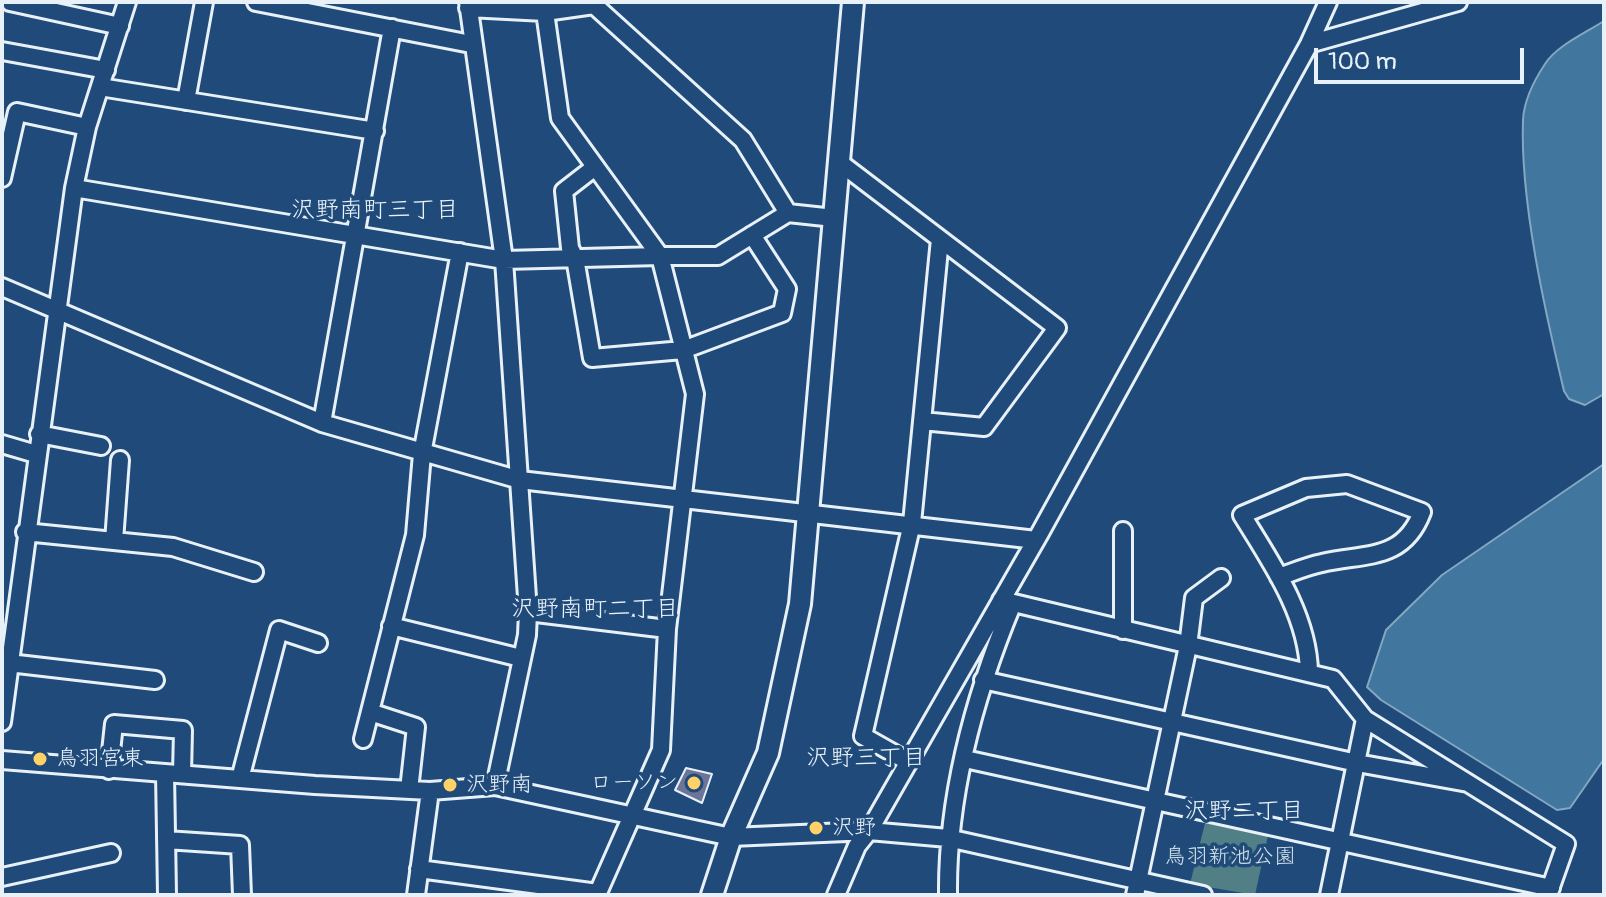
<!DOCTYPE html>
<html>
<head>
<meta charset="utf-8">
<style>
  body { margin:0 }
  #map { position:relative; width:1606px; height:897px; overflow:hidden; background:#1f4a7a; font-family:Pangolin,sans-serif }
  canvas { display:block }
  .frame { position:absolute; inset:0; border:4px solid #e8f1f8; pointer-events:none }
  .scale { position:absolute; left:1314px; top:48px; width:210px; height:36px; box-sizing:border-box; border:4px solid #e8f1f8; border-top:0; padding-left:10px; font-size:24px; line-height:28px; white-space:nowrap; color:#e8f1f8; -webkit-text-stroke:6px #1f4a7a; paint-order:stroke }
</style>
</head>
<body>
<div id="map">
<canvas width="1606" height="897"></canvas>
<div class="frame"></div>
<div class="scale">100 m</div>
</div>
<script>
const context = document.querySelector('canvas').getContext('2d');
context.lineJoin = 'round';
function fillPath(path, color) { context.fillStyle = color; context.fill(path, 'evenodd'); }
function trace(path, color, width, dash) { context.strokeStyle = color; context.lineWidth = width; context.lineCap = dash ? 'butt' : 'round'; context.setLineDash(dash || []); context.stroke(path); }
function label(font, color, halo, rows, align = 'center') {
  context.font = font + ' Pangolin,"Klee One",sans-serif'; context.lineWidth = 7; context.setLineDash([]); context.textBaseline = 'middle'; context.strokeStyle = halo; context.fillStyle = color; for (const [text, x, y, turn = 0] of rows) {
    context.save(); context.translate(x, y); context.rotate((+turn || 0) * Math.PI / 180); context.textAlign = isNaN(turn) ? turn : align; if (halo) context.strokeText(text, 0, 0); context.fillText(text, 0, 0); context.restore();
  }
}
const green = new Path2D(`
  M1206,819L1269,831L1255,895L1190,884Z`);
const water = new Path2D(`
  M1604,21V394L1585,405L1569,399L1564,391C1545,311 1520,201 1523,120C1524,101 1535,79 1545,64C1556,46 1587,32 1604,21Z
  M1604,464V759L1570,808L1557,810L1381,700L1367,687L1386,630L1442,575Z`);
const building = new Path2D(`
  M686,768L712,774L702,803L675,790Z`);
const minor = new Path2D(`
  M10,2L120,26
  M256,2L471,44
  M468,2L504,260L528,612L527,635L495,786
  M468,8L545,12L594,5L743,140L788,213
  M545,12L560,118L660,256H718L788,213L834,218
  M1309,44L1458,2
  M2,51L106,70
  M100,87L375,131
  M186,101L204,2
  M839,162L1057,328L984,427L922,421
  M595,167L564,191L570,248L575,258L592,358L683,350L782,313L787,289L752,235
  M2,178L17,112L87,127
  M74,188L504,260L660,256L695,394L667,629L661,750L597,895
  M2,287L322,423L520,480L1036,540
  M322,423L392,28
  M39,434L101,446
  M2,444L36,454
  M25,532L173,547L254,572
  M114,541L120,460
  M1279,577C1293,572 1307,566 1322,563C1364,553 1403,562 1422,512L1347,484L1306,488L1242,515C1271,562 1308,615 1309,672
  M1001,600L1333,679L1365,719L1329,895
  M528,612L667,629
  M391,626L521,658
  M1123,630V531
  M9,663L155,680
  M983,680L1357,763L1468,783
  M370,712L416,727L409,790
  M1365,719L1566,844L1548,895
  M2,722L74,188L87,127L127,2
  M363,739L415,535L422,454L460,252
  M965,759L1551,888
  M2,760L315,785L430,791L495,786L731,837L869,831L948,838L1203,895
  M909,762L863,736L912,523L940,239
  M109,770L114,724L183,730L182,774
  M165,773L167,895
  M240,779L279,630L318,643
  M166,840L240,845L242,895
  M419,869L598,893
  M2,877L111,853
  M416,895L430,791
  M836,895L857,846L869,831L1040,533L1309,44L1328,2
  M948,895C947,796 975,694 1013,603
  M1135,895L1188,646L1194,598L1221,578`);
const tertiary = new Path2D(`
  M712,895L731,837L768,753L800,604L853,2`);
const markers = [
  [40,759,8,"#ffd166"],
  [694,783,8,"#ffd166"],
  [450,785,8,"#ffd166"],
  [816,828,8,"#ffd166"]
];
const poiNames = [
  ["鳥羽宮東",56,759],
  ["ローソン",678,783,"right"],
  ["沢野南",466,785],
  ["沢野",832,828]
];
const parkNames = [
  ["鳥羽新池公園",1230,857]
];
const neighbourhoodNames = [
  ["沢野南町三丁目",375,211],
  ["沢野南町二丁目",595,610],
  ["沢野三丁目",866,759],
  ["沢野二丁目",1244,812]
];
fillPath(green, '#527e86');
fillPath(water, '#41769e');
trace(water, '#84a7c2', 2);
fillPath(building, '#6c7499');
trace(building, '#e8f1f8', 2);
trace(minor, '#e8f1f8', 22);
trace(tertiary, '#e8f1f8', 26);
trace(minor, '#1f4a7a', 16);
trace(tertiary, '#1f4a7a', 20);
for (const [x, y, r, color] of markers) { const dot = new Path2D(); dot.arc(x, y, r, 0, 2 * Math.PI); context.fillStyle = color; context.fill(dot); trace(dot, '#1f4a7a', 3); }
label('22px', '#e8f1f8', '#1f4a7a', poiNames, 'left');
label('22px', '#d2e0e7', '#1f4a7a', parkNames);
label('24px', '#e8f1f8', '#1f4a7a', neighbourhoodNames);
</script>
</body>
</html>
